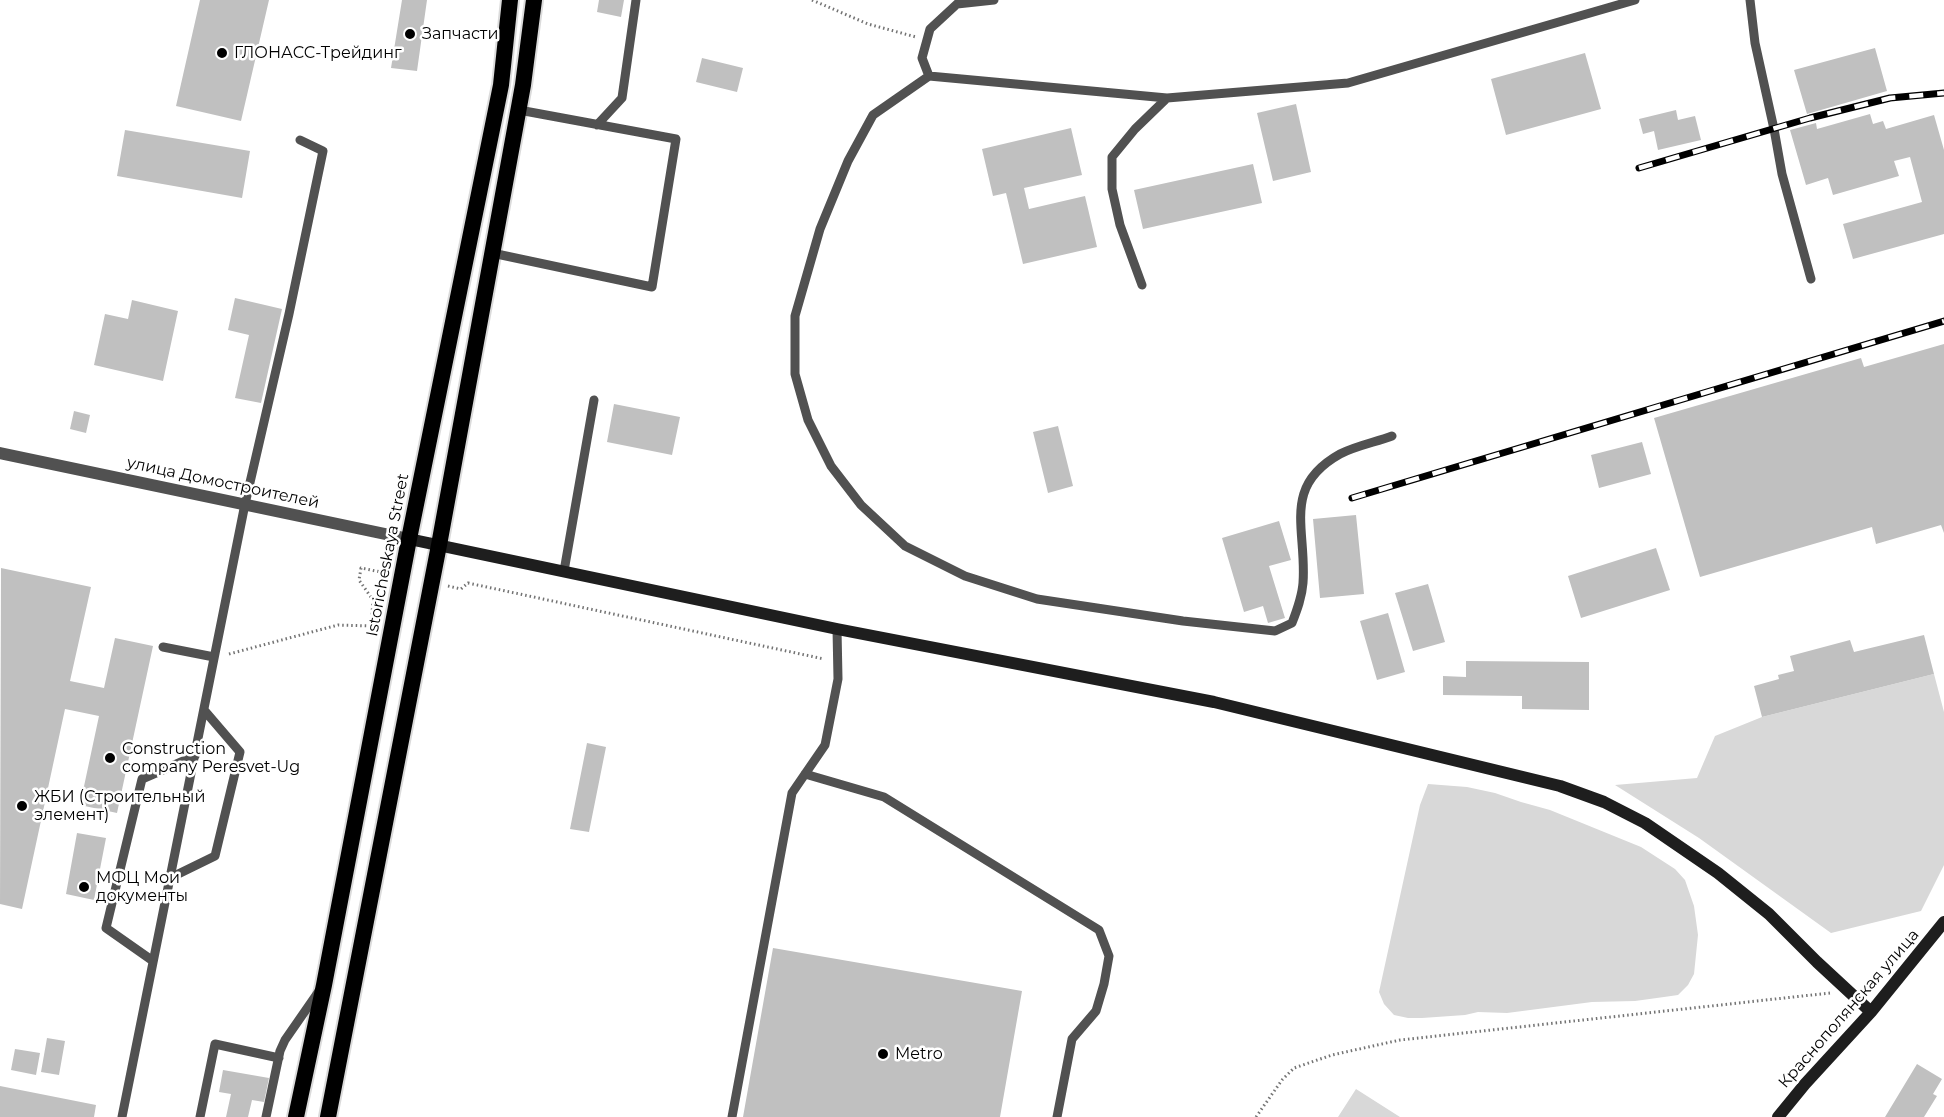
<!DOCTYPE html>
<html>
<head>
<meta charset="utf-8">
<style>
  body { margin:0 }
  canvas { display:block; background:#fff }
</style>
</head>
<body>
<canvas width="1944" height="1117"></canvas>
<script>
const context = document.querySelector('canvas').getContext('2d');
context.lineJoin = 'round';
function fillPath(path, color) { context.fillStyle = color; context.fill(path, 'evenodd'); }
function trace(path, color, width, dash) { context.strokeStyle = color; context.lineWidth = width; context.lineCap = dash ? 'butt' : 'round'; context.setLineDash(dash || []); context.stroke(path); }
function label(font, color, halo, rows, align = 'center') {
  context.font = font + ' Montserrat,sans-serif'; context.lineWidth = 5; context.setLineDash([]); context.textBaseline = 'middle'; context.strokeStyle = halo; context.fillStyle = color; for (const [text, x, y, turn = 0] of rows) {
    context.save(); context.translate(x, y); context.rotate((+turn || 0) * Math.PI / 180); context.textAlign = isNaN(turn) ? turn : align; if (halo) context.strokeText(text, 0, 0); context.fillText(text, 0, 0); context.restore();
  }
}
const green = new Path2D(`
  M1934,674L1944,712V865L1921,911L1831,933L1699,838L1615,785L1697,778L1715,736L1762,717Z
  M1428,784L1467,787L1495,793L1521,802L1550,810L1641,847L1675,869L1685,880L1694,906L1698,935L1694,974L1688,985L1678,995L1664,997L1635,1001L1592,1002L1507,1013L1478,1012L1465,1015L1422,1018H1408L1394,1015L1384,1004L1379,992L1420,805Z
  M1356,1089L1400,1117H1401H1338Z`);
const building = new Path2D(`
  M200,0H269L241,121L176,106Z
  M402,0H427L417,71L391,68Z
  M599,0H624L621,17L597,12Z
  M1875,48L1887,91L1807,114L1794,70Z
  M1585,53L1601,109L1506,135L1491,79Z
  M702,58L743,68L737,92L696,82Z
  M1296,104L1311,172L1273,181L1257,113Z
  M1676,110L1678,120L1695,116L1701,140L1658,150L1654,131L1643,134L1639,119Z
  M1870,114L1873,124L1883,121L1886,129L1934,115L1944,150V234L1853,259L1843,224L1922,202L1910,157L1894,161L1899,176L1833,195L1828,178L1806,185L1790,130L1816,123L1817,129Z
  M1071,128L1082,175L1024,188L1029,209L1085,196L1097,247L1023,264L1006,193L993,196L982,149Z
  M125,130L250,151L242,198L117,176Z
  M1253,164L1262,203L1143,229L1134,190Z
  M235,298L282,309L261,403L235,398L249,335L228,330Z
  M132,300L178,311L163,381L94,365L105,314L128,319Z
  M1944,344V533L1941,525L1876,544L1872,527L1700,577L1654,418L1861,358L1864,367Z
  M614,404L680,417L672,455L607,442Z
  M74,411L90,415L86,433L70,429Z
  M1058,426L1073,486L1048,493L1033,432Z
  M1642,442L1651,474L1599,488L1591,455Z
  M1356,515L1364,594L1320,598L1313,519Z
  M1279,521L1291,560L1269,566L1285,618L1268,623L1263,606L1244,612L1222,538Z
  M1656,548L1670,590L1581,618L1568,576Z
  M1,568L91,587L70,681L104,688L115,638L153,646L117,813L80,805L99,716L65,709L22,909L0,904Z
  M1428,584L1445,642L1413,651L1395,593Z
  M1388,613L1405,672L1377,680L1360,621Z
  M1924,635L1934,674L1762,717L1754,686L1779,679L1778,675L1794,671L1790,656L1850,640L1854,652Z
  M1466,661L1589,662V710L1522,709V696L1443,695V676L1466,677Z
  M587,743L606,747L589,832L570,829Z
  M77,833L106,838L94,900L66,894Z
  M773,948L1022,991L1000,1117H743Z
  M47,1038L65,1041L59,1075L41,1072Z
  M15,1049L40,1053L36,1075L11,1070Z
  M1917,1064L1942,1079L1933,1094L1937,1096L1924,1117H1885Z
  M223,1070L269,1078L264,1102L252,1100L248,1117H226L231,1094L219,1092Z
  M0,1086L96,1105L94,1117H0Z`);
const path = new Path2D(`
  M812,0L868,24L916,37
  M448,586L461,589L468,583L824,659
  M229,654L338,625L371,626L373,600L359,580L361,568L386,573
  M1256,1117L1282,1080L1294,1068L1332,1055L1400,1040L1830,993`);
const service = new Path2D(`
  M1750,0L1755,43L1774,129L1782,174L1811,279
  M929,76L922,58L930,29L957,4L994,0
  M597,125L622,98L636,0
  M492,253L652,287L676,139L519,110
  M1142,285L1120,225L1112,189V157L1135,129L1167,98
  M1392,436C1376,442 1355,446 1340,454C1281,487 1307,529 1303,583C1302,597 1297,610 1292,623L1275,631L1183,621L1037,599L965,576L905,546L861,505L831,466L808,420L795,374V316L820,229L848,161L873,115L929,76L1167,98L1348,83L1635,0
  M564,571L594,400
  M163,647L214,657
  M805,774L884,797L1099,930L1109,956L1104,984L1096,1011L1072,1039L1057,1117
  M170,878L215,856L240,752L204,710
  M153,961L106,928L142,779L195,756
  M122,1117L245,504L289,314L323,151L300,140
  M200,1117L215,1044L279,1058
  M266,1117L280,1051L285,1040L319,991
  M732,1117L792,793L825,745L838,679L837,629`);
const minor = new Path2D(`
  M0,453L409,539`);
const secondary = new Path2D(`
  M409,539L837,629L1214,702L1560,786L1604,802L1645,823L1718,873L1769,914L1817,962L1871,1012
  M1778,1117L1805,1084L1871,1012L1944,922`);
const trunk = new Path2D(`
  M296,1117L324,985L409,539L501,85L510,0
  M328,1117L439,545L523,85L534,0`);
const rail = new Path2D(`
  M1639,168L1810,118L1890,98L1944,93
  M1352,498L1944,321`);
const markers = [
  [410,34,6,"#000"],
  [222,53,6,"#000"],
  [110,758,6,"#000"],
  [22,806,6,"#000"],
  [84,887,6,"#000"],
  [883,1054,6,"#000"]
];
const poiNames = [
  ["Запчасти",422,34],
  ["ГЛОНАСС-Трейдинг",234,53],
  ["Construction",122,749],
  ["company Peresvet-Ug",122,767],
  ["ЖБИ (Строительный",34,797],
  ["элемент)",34,815],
  ["МФЦ Мои",96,878],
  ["документы",96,896],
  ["Metro",895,1054]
];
const streetNames = [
  ["улица Домостроителей",223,483,12],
  ["Istoricheskaya Street",388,555,-79],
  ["Краснополянская улица",1849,1009,-49]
];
fillPath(green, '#d8d8d8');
fillPath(building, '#c0c0c0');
trace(trunk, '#dbdbdb', 20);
trace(path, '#737373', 3, [1.5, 3]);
trace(service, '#515151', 9);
trace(minor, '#515151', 12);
trace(secondary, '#1e1e1e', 12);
trace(trunk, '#000', 16);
trace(rail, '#000', 7);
trace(rail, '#fff', 4.5, [14]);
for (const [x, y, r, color] of markers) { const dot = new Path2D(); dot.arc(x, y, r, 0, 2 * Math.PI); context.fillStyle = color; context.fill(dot); trace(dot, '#fff', 2); }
label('16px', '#000', '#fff', poiNames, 'left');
label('16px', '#000', '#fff', streetNames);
</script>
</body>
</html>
